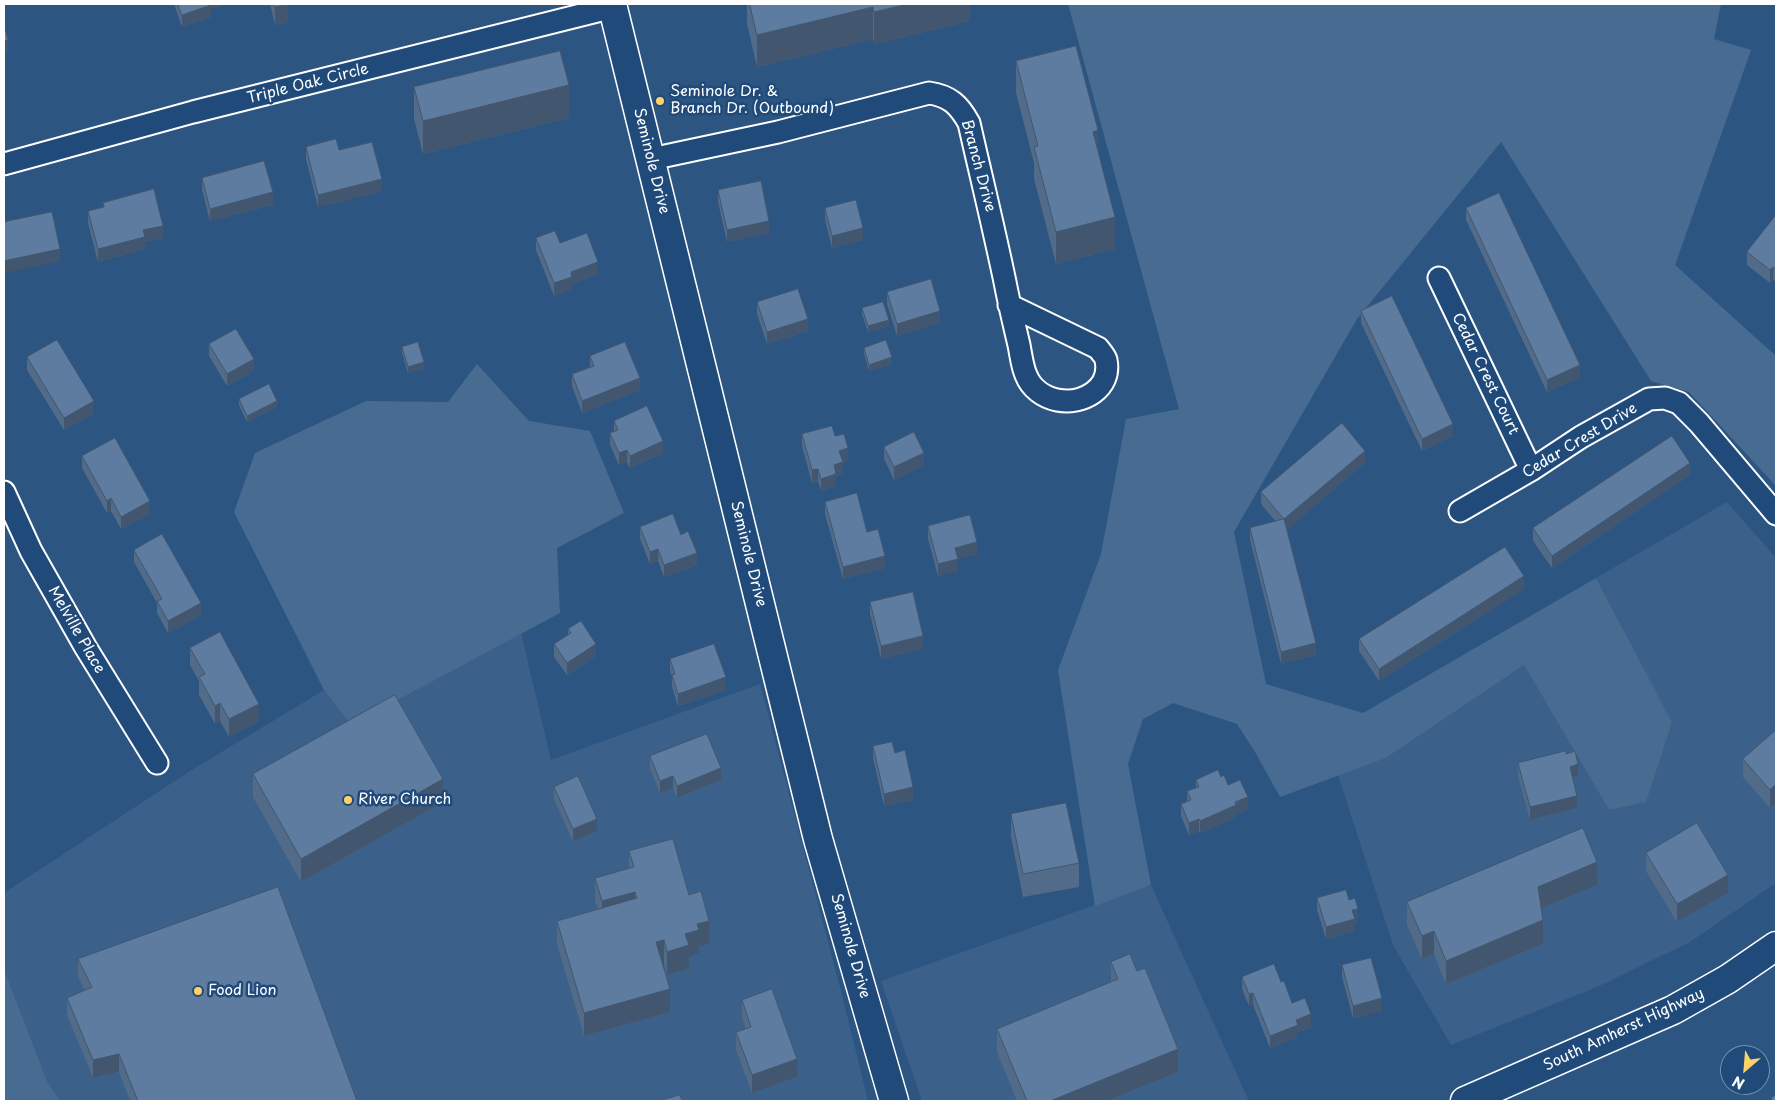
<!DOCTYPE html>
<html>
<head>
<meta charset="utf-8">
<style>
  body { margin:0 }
  #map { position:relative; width:1780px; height:1105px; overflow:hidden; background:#2c5582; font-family:"Playpen Sans",sans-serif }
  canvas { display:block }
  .frame { position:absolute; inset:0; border:5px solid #fff; pointer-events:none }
  .north { position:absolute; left:1720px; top:1045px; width:50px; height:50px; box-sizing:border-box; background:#1f4a7a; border:1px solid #7992af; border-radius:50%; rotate:207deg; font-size:14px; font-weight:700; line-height:20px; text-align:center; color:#fff }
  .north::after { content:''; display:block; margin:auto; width:18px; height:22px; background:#ffd166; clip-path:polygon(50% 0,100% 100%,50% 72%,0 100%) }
</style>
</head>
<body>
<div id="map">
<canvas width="1780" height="1105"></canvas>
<div class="frame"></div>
<div class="north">N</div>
</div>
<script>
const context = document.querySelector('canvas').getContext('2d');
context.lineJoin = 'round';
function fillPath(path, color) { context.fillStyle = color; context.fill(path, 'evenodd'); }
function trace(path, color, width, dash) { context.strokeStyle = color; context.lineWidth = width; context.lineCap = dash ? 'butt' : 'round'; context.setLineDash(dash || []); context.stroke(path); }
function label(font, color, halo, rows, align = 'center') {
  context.font = font + ' "Playpen Sans",sans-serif'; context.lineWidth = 5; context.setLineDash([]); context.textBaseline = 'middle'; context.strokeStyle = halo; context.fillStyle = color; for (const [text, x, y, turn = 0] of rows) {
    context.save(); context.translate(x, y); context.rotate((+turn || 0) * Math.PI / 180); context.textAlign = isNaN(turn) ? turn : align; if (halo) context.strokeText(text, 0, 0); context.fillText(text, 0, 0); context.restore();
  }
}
const built = new Path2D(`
  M1727,502L1776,558V883L1690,942L1597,987L1451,1045L1393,945L1338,775L1386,758L1524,665L1609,810L1672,722L1596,578Z
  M521,633L551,760L760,684L842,995L868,1101H60L47,1081L4,969V893L187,773L324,690L352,725Z
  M1151,885L1249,1101H922L881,981Z`);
const green = new Path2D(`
  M1068,4H1721L1714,39L1751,50L1675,265L1776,356V486L1689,392L1651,381L1501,142L1357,319L1234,532L1266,684L1363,713L1596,578L1672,722L1646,802L1609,810L1524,665L1386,758L1280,797L1255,752L1237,724L1173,703L1143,719L1128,764L1151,885L1095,906L1058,670L1101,554L1126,419L1179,409Z
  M477,364L529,421L590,431L624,513L557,548L560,613L351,725L324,690L234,512L255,453L366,401L448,402Z
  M4,969L47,1081L60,1101H4Z`);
const minor = new Path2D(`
  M651,159L778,132L929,93C950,96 959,105 969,123C981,176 994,229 1005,282C1009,303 1014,324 1019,345C1021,355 1022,366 1026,375C1031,388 1043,397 1057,400C1082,405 1112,389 1106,360C1105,356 1101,352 1098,348L1009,305
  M4,164L193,112L613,7
  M1439,278L1531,470
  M4,492L31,551L86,648L157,763
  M1460,511L1531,470L1581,437L1649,399L1665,398L1679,403L1699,423L1776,514`);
const tertiary = new Path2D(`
  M612,4L818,839L894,1101`);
const primary = new Path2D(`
  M1465,1101L1673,1010L1728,979L1776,946`);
const wall = new Path2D(`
  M174,4H223V5L211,9V17L182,27Z
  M270,4H290H288V22L275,25Z
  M747,4H970V21L874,44L873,39L757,67L747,24Z
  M1016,61L1098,148L1115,249L1056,264L1034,179V163L1016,93Z
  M414,87L569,118L423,154L414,119Z
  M306,147L339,150L382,191L318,207L306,159Z
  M202,178L273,205L210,221L202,190Z
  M718,190L769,233L727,242L718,202Z
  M103,203L163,238L145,242V249L98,262L88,223V211L103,207Z
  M825,208L863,240L832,248L825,220Z
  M1466,208L1580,377L1547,392L1466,220Z
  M1776,215V282L1773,280L1770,283L1747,265V252Z
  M536,238L560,243L598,274L572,284V289L554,296L536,250Z
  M887,292L940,323L897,336L887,304Z
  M757,302L808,331L767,344L757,314Z
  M862,308L889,326L868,332L862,314Z
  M1361,311L1453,436L1422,451L1361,323Z
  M209,344L254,371L227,386L209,356Z
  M402,347L424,368L408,373L402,353Z
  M864,348L892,364L869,371L864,354Z
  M590,356L640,390L582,413L572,386V374L590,367Z
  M27,357L94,413L64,430L27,370Z
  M239,399L277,407L247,422L239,405Z
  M614,421L663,453L630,468L627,462L619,465L610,445V433L614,432Z
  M802,434L848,460L843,462V474L836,476V486L821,491L818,481L812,483L802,446Z
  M884,447L924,465L894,480L884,459Z
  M82,456L150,514L121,529L111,511L107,513L82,468Z
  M1365,463L1287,529L1316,655L1281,664L1250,540V528L1276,522L1261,504V492Z
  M1690,475L1552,568L1533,541V528Z
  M825,502L867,532L885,568L843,579L825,514Z
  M928,526L977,554L958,559V571L938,576L928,539Z
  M640,527L681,535L697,565L664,577L658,561L650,564L640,539Z
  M134,550L201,615L168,633L157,613V603L134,562Z
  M1524,589L1379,681L1359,651V639Z
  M870,602L923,648L881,659L870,614Z
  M568,629L596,656L567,675L554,657V644L568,635Z
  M190,648L259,721L229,737L220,721L215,724L199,695V681L190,665Z
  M670,659L726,690L678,706L672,687V676L670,671Z
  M1776,730L1770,808L1743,777V759Z
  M873,746L895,753L913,800L884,806L873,758Z
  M1566,754L1578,776L1573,778L1577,808L1530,820L1518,776V763Z
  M650,756L721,780L677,798L673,788L660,793L650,769Z
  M253,774L443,802L301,882L253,797Z
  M1221,777L1248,809L1236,814V817L1200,833L1199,831L1189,835L1181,816V804L1187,801V791L1196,788V780Z
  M554,787L597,831L573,842L554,799Z
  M1011,814L1079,863V887L1023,897L1011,837Z
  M629,851L689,895L709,944L699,947V953L689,957V969L667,975L664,964H662L670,1012L584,1036L557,944V921L598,909L595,901V878L629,868Z
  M1646,853L1728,893L1677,922L1646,871Z
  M1597,885L1541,909L1543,944L1446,984L1434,954L1422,959L1407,925V902Z
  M1317,898L1349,900L1358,921L1355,922V931L1326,939L1317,910Z
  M78,959L357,1101H130L119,1072L93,1078L67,1015V998L85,990L78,977Z
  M1111,962L1178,1072L1107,1101H1017L997,1052V1029L1111,982Z
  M1342,965L1382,1011L1353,1018L1342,977Z
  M1242,977L1281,982L1292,1003L1311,1027L1298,1032V1037L1270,1048L1253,1005L1249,1006L1242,989Z
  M742,1000L797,1077L752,1093L736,1050V1032L746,1029L742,1018Z`);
const shadedWall = new Path2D(`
  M208,4H223V5L211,9V17L182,27V15Z
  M284,4H290H288V22L275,25V7Z
  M908,4H970V21L874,44V12Z
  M873,7V39L757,67V35Z
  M8,40V52L4,53V41Z
  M569,85V118L423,154V121Z
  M1098,130V163L1093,132Z
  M382,179V191L318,207V195Z
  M273,192V205L210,221V209Z
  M1115,217V249L1056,264V232Z
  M769,221V233L727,242V230Z
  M163,226V238L145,242V249L98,262V249L143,230Z
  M863,228V240L832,248V236Z
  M60,249V261L4,273V261Z
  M598,262V274L572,284V289L554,296V283L571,272Z
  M1773,267V280L1770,283V270Z
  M940,311V323L897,336V324Z
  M808,319V331L767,344V332Z
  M889,320V326L868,332V326Z
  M892,357V364L869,371V365Z
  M254,359V371L227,386V374Z
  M424,362V368L408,373V367Z
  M1580,365V377L1547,392V380Z
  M640,378V390L582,413V401Z
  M94,401V413L64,430V418Z
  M277,401V407L247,422V416Z
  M1453,424V436L1422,451V439Z
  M663,441V453L630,468V456Z
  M848,448V460L839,463V451Z
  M627,450V462L619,465V453Z
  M1365,451V463L1284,532V519Z
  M924,453V465L894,480V467Z
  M843,462V474L836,476V486L821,491V479L834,465Z
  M1690,463V475L1552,568V556Z
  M818,469V481L812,483V470Z
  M111,498V511L107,513V501Z
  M150,501V514L121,529V517Z
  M977,542V554L958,559V571L938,576V564L955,548Z
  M658,549V561L650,564V552Z
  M697,553V565L664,577V565Z
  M885,556V568L843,579V567Z
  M1524,576V589L1379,681V669Z
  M201,603V615L168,633V621Z
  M923,636V648L881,659V646Z
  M1316,643V655L1281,664V652Z
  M596,644V656L567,675V663Z
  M726,677V690L678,706V694Z
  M220,703V721L215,724V706Z
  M259,704V721L229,737V719Z
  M1578,764V776L1570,779V767Z
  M721,768V780L677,798V786Z
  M673,776V788L660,793V781Z
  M443,779V802L301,882V859Z
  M1776,784V802L1770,808V790Z
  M913,787V800L884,806V794Z
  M1577,796V808L1530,820V807Z
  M1248,797V809L1236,814V817L1200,833V821Z
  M597,819V831L573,842V829Z
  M1199,819V831L1189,835V823Z
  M1597,862V885L1538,910V887Z
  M1728,875V893L1677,922V904Z
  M635,892V915L602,924V901Z
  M1358,909V921L1355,922V931L1326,939V927L1352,910Z
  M1543,920V944L1446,984V961Z
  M709,921V944L699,947V953L689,957V969L667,975V952L697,924Z
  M1434,931V954L1422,959V936Z
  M664,940V964L656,966V942Z
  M670,989V1012L584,1036V1013Z
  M1253,993V1005L1249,1006V994Z
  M1382,998V1011L1353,1018V1006Z
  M1311,1014V1027L1298,1032V1037L1270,1048V1036L1296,1020Z
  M1178,1049V1072L1107,1101H1050Z
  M119,1054V1072L93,1078V1060Z
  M797,1059V1077L752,1093V1075Z`);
const building = new Path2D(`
  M178,4H210L211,5L182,15Z
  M274,4H288L275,7Z
  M750,4H908L874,12L873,7L757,35Z
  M4,25L8,40L4,41Z
  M1076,46L1098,130L1093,132L1115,217L1056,232L1034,147L1038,146L1016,61Z
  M560,51L569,85L423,121L414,87Z
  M336,139L339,150L372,142L382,179L318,195L306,147Z
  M264,161L273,192L210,209L202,178Z
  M761,181L769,221L727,230L718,190Z
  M154,189L163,226L143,230L145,237L98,249L88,211L104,207L103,203Z
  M1499,193L1580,365L1547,380L1466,208Z
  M856,200L863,228L832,236L825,208Z
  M52,212L60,249L4,261V222Z
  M1776,215V270L1773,267L1770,270L1747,252Z
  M555,231L560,243L587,233L598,262L571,272L572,277L554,283L536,238Z
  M931,279L940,311L897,324L887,292Z
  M798,289L808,319L767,332L757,302Z
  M1392,296L1453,424L1422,439L1361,311Z
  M883,302L889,320L868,326L862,308Z
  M236,329L254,359L227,374L209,344Z
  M57,340L94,401L64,418L27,357Z
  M886,340L892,357L869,365L864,348Z
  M418,342L424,362L408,367L402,347Z
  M625,342L640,378L582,401L572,374L594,366L590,356Z
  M269,384L277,401L247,416L239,399Z
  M647,406L663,441L630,456L627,450L619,453L610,433L618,430L614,421Z
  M1342,423L1365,451L1284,519L1261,492Z
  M832,426L835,436L844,434L848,448L839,451L843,462L834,465L836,474L821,479L818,469L812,470L802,434Z
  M914,432L924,453L894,467L884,447Z
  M1672,436L1690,463L1552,556L1533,528Z
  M115,438L150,501L121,517L111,498L107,501L82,456Z
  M857,493L867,532L878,529L885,556L843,567L825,502Z
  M673,514L681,535L688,531L697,553L664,565L658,549L650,552L640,527Z
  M970,515L977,542L955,548L958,559L938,564L928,526Z
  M1284,519L1316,643L1281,652L1250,528Z
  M162,534L201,603L168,621L157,601L162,599L134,550Z
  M1505,547L1524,576L1379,669L1359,639Z
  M913,592L923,636L881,646L870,602Z
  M581,621L596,644L567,663L554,644L571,633L568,629Z
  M220,632L259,704L229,719L220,703L215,706L199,677L205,674L190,648Z
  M714,644L726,677L678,694L672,675L675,674L670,659Z
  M395,695L443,779L301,859L253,774Z
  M1776,730V784L1770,790L1743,759Z
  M707,734L721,768L677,786L673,776L660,781L650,756Z
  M892,742L895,753L905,750L913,787L884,794L873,746Z
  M1566,751V754L1575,751L1578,764L1570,767L1577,796L1530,807L1518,763Z
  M1218,770L1221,777L1224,775L1228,785L1240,780L1248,797L1235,802L1236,805L1200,821L1199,819L1189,823L1181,804L1191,800L1187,791L1199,787L1196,780Z
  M578,776L597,819L573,829L554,787Z
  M1066,803L1079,863L1023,874L1011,814Z
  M1697,823L1728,875L1677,904L1646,853Z
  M1583,828L1597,862L1538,887L1543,920L1446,961L1434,931L1422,936L1407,902Z
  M673,839L689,895L701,891L709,921L697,924L699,930L685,934L689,945L667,952L664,940L656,942L670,989L584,1013L557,921L637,898L635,892L602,901L595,878L634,867L629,851Z
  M278,887L357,1101H138L119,1054L93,1060L67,998L92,987L78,959Z
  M1346,890L1349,900L1355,898L1358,909L1352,910L1355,919L1326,927L1317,898Z
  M1130,954L1137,971L1145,968L1178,1049L1050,1101H1027L997,1029L1118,979L1111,962Z
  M1371,958L1382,998L1353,1006L1342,965Z
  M1274,964L1281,982L1284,981L1292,1003L1305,998L1311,1014L1296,1020L1298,1025L1270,1036L1253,993L1249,994L1242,977Z
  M772,989L797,1059L752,1075L736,1032L751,1027L742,1000Z
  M680,1095L682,1101H663V1100Z
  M1776,1095V1101H1773L1771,1098Z`);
const markers = [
  [660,101,5,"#ffd166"],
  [348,800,5,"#ffd166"],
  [198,991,5,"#ffd166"]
];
const streetNames = [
  ["Triple Oak Circle",308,84,-14],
  ["Seminole Drive",651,161,76],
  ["Branch Drive",978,166,75],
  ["Cedar Crest Court",1485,374,64],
  ["Cedar Crest Drive",1580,441,-31],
  ["Seminole Drive",748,554,76],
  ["Melville Place",76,630,60],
  ["Seminole Drive",850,946,74],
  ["South Amherst Highway",1624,1030,-25]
];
const poiNames = [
  ["Seminole Dr. &",670,92],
  ["Branch Dr. (Outbound)",670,109],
  ["River Church",358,800],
  ["Food Lion",208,991]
];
fillPath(built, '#3b618b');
fillPath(green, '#486b92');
trace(minor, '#fff', 25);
trace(tertiary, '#fff', 31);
trace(primary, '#fff', 31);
trace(minor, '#1f4a7a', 21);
trace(tertiary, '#1f4a7a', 28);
trace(primary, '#1f4a7a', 28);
fillPath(wall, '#516b89');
fillPath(shadedWall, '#42576f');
fillPath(building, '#5e7c9f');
trace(building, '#42576f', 1);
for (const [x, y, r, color] of markers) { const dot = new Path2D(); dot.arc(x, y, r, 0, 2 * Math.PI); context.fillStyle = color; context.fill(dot); trace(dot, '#1f4a7a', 2); }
label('15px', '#fff', '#1f4a7a', streetNames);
label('15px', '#fff', '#1f4a7a', poiNames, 'left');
</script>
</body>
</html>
